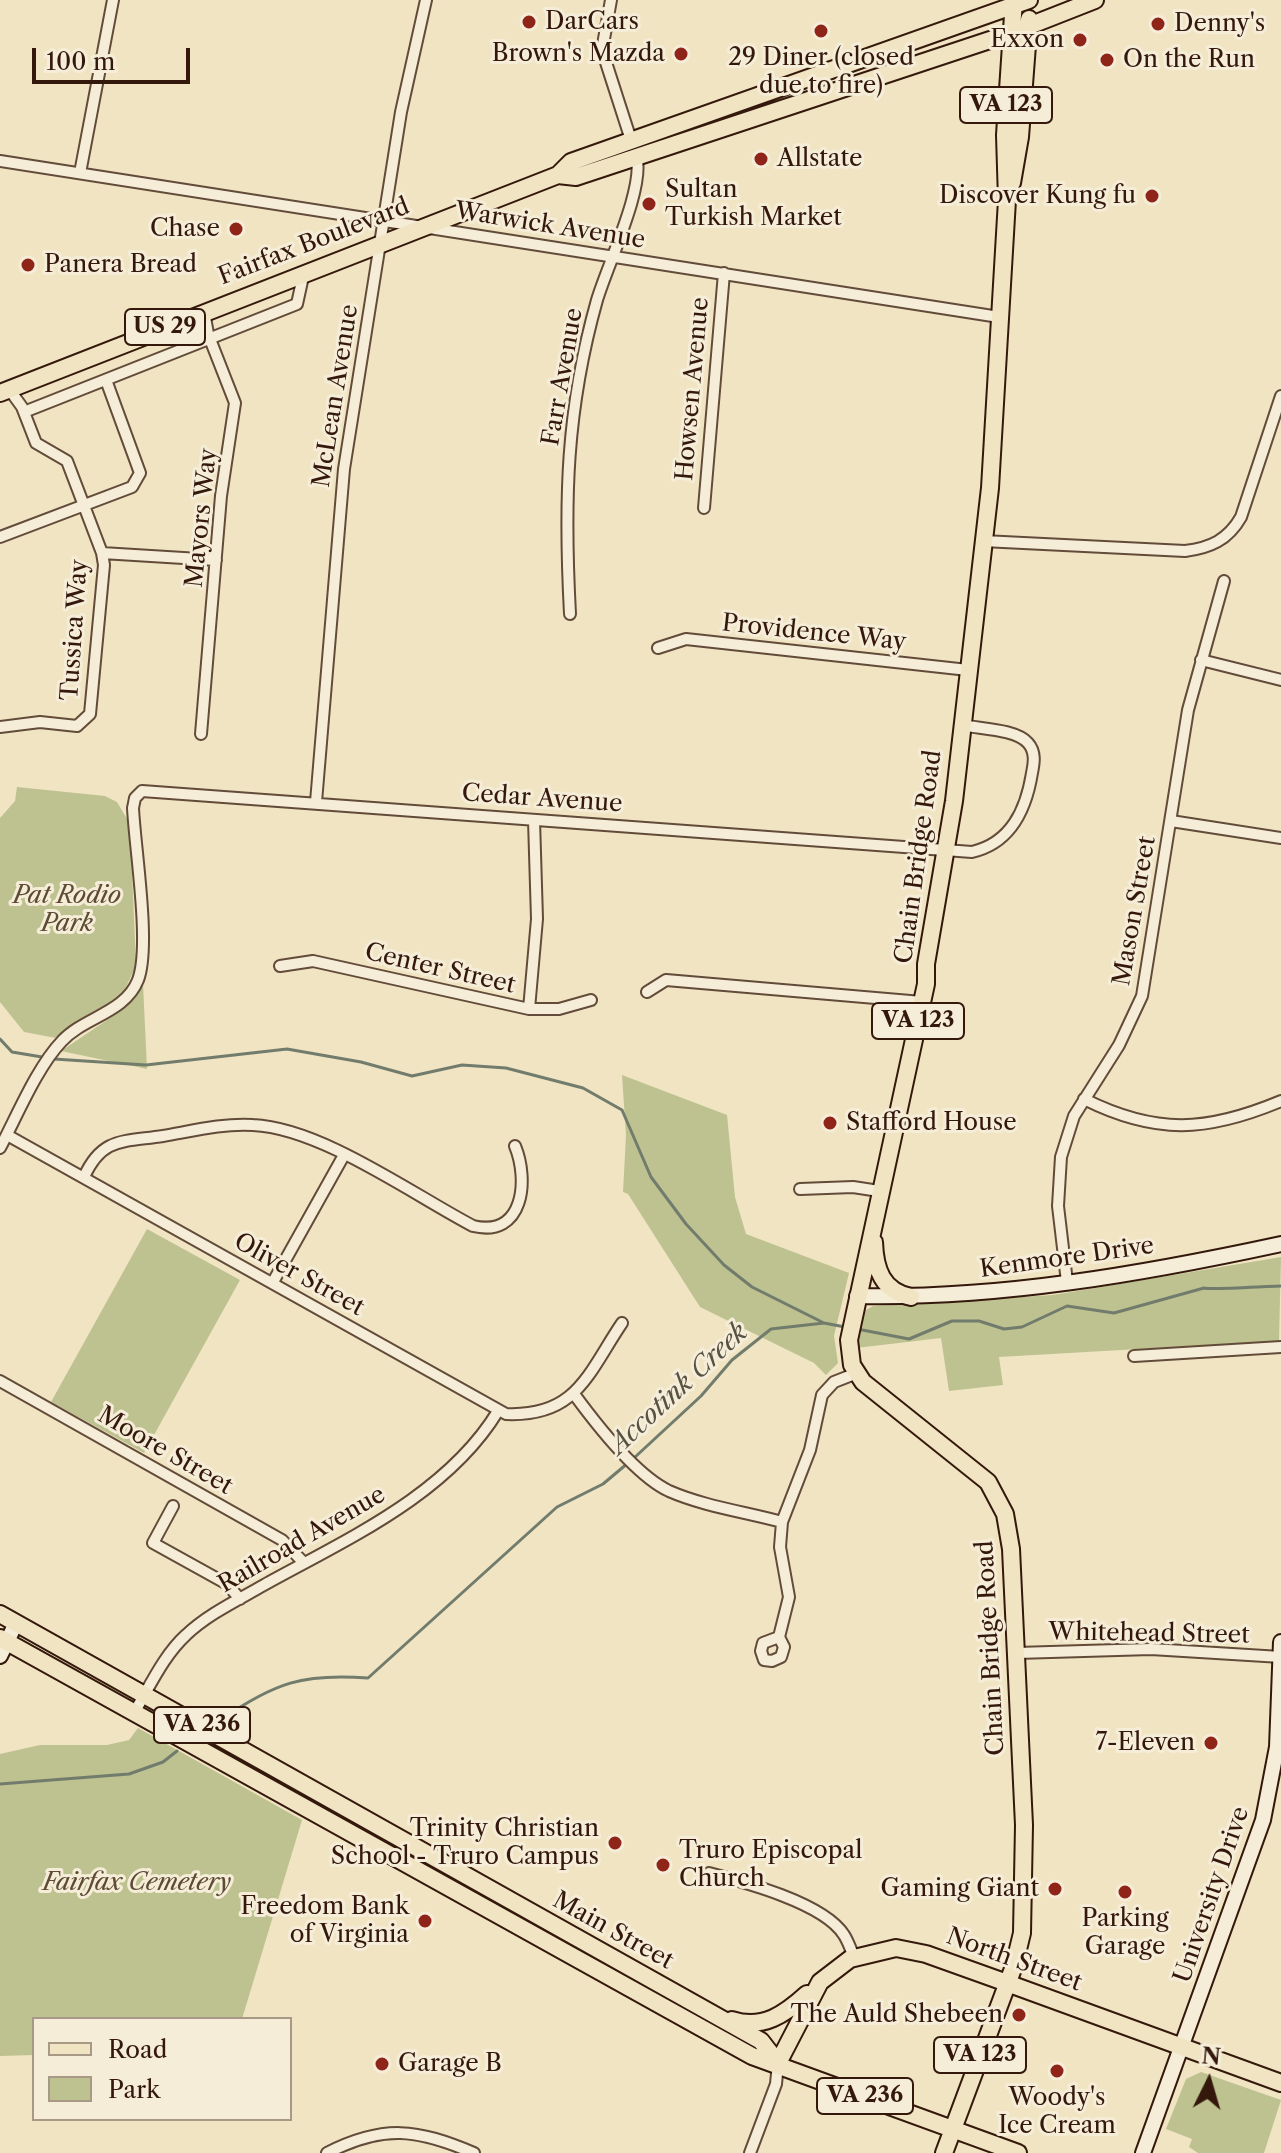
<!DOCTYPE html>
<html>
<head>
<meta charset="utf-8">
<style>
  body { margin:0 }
  #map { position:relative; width:1281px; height:2153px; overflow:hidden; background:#f0e4c3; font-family:"Libre Caslon Text",serif }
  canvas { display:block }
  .legend { position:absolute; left:32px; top:2017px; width:260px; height:104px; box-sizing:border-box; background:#f5edd8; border:2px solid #a89886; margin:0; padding:10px 14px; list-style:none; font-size:24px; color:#34180b }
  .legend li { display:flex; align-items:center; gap:16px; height:40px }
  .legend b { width:40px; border:2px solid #a89886 }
  .north { position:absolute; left:1169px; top:2041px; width:80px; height:80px; -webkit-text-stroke:6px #f5edd8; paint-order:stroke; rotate:5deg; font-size:22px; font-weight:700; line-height:32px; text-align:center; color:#34180b }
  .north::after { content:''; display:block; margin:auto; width:28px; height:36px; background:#34180b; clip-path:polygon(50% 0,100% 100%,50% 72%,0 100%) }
  .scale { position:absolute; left:32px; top:48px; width:158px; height:36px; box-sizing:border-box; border:4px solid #34180b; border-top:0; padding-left:10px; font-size:24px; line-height:28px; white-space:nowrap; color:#34180b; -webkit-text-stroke:6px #f5edd8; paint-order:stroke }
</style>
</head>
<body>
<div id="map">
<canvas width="1281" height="2153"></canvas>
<ul class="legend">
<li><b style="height:10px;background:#f0e4c3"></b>Road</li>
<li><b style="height:22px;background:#bec290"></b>Park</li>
</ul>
<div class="north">N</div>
<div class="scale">100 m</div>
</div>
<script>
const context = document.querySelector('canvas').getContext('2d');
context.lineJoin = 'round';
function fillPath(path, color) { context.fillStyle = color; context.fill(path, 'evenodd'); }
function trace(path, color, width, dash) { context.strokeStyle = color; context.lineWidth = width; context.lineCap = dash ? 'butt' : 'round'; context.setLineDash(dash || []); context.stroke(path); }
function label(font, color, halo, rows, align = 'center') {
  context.font = font + ' "Libre Caslon Text",serif'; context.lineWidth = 6; context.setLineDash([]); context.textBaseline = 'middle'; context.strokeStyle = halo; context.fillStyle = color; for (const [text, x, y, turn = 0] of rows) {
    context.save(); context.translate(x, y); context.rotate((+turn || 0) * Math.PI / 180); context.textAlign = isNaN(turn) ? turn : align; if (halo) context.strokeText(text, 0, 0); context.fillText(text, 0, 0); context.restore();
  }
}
const green = new Path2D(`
  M17,787L105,796L117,802L130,824L136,966L124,991L113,1002L56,1038L24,1032L0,1002V818L15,801Z
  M143,984L147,1069L61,1051L122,1010Z
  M622,1075L727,1115L735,1197L746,1234L849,1273L834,1336L838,1363L826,1375L814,1363L700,1307L628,1194L623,1192L626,1135Z
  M147,1229L240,1280L144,1453L51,1402Z
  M1281,1257L1279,1341L999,1357L1003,1385L949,1391L941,1338L856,1348L864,1311L873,1306L1053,1295Z
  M138,1728L302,1820L242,2019H34V2055L0,2056V1754L40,1745H107L129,1740Z
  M1201,2072L1281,2100L1264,2153H1198L1189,2147L1192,2139L1166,2129L1186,2079Z`);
const stream = new Path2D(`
  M0,1039L12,1052L42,1057
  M54,1059L146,1065L287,1049L361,1062L412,1076L462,1065L506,1068L583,1088L622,1110L651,1177L686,1224L724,1265L752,1287L822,1322
  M857,1329L909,1339L952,1321H979L1004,1329L1022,1327L1067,1306L1114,1313L1204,1288C1209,1290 1270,1286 1281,1286
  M634,1458L701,1396L732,1360L771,1329L824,1323L845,1327
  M221,1719C277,1683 301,1673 368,1678L557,1507L603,1484L628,1463
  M0,1784L129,1774L163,1762L177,1751`);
const street = new Path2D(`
  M611,0L602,50L631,140
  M0,161L999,317
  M80,173L113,0
  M24,412L297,304L304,272
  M704,508L724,273
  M0,537L132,487L140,473L106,380
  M983,541L1185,551C1210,548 1228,540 1241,517L1281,396
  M102,553L216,560
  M570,614C564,501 566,410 597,300C607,266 646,185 636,156
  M658,648L686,639L968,670
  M1201,660L1281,680
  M0,727L40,722L77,726L90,714L104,565L102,553L67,461L36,443L22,407L9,389
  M201,734L221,496L235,403L208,334L204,312
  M316,802L344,469L401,112L426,0
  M1171,821L1281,838
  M280,966L313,961L529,1009H559L591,1000
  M647,992L666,980L922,1002
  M529,1009L537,919L534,820
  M1084,1099C1156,1135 1207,1132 1281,1101
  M7,1135L506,1414C577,1417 588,1373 622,1323
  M0,1148C17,1116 37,1067 62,1041C84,1017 125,1013 138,980C151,946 135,849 133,808L135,798L142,791L972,852C1011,843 1026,810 1032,773C1034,763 1036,752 1028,743C1016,729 980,729 962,725
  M84,1177C102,1137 123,1142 163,1136C192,1131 223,1123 253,1125C321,1128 412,1194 473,1226C524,1238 529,1180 515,1146
  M800,1189L853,1187L879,1191
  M273,1282L344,1155
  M1067,1282L1058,1206L1061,1157L1074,1116L1119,1045L1142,996L1188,710L1224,581
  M1134,1356L1281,1347
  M0,1381L282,1540L304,1563
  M574,1394C596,1424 635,1475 669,1491C703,1506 745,1512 782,1522
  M173,1506L153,1543L227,1584L240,1599
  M779,1637L784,1647L781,1657L772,1661L764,1660L761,1651L763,1643L779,1637L789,1597L780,1547L782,1522L810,1450L822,1395L834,1382L857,1373
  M1017,1653L1151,1649L1281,1657
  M135,1711C150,1686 164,1655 186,1635C208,1614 238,1600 264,1585C347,1539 447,1495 498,1411
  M709,1873C744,1882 824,1903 844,1935C848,1941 851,1950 854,1957
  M327,2153C384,2124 417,2129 474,2153
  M750,2153L776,2084L778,2063`);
const secondary = new Path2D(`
  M857,1296C999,1299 1142,1274 1281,1244
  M0,1656L16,1623
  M1143,2153L1263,1820L1277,1747L1281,1642`);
const primary = new Path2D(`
  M558,175L576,177L1011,33L1095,0
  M1012,183L1020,137L1029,19
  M0,393L558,175L571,162L1029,0
  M874,1242C875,1269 882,1291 911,1297
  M0,1614L761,2041L778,2063
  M0,1638L752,2056L1018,2153
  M732,2020C763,2030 785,2014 807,1994
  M778,2063L820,1982L850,1959L896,1948L926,1954L1007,1983L1281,2083
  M944,2153L1014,1966L1022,1933L1024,1825L1011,1549L1005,1514L988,1482L863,1382L852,1365L849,1340L926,984V964L954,801L990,488L1007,200L1005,135L1014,0`);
const markers = [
  [529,22,8,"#8f2418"],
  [1158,24,8,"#8f2418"],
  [821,31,8,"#8f2418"],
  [1080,40,8,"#8f2418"],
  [681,54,8,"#8f2418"],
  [1107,60,8,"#8f2418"],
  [761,159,8,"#8f2418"],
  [1152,196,8,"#8f2418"],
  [649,204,8,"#8f2418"],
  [236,229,8,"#8f2418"],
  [28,265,8,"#8f2418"],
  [830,1123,8,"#8f2418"],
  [1211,1743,8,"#8f2418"],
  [615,1843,8,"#8f2418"],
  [663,1865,8,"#8f2418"],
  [1055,1889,8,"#8f2418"],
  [1125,1892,8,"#8f2418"],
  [425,1921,8,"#8f2418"],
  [1019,2015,8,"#8f2418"],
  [382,2064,8,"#8f2418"],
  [1057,2071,8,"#8f2418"]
];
const shields = [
  [1006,105,92],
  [165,327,80],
  [918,1021,92],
  [202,1725,96],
  [980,2055,92],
  [865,2096,96]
];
const shieldNames = [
  ["VA 123",1006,105],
  ["US 29",165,327],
  ["VA 123",918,1021],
  ["VA 236",202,1725],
  ["VA 123",980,2055],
  ["VA 236",865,2096]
];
const poiNames = [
  ["DarCars",545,22],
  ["Denny's",1174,24],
  ["Exxon",1064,40,"right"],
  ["Brown's Mazda",665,54,"right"],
  ["29 Diner (closed",821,58,"center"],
  ["due to fire)",821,86,"center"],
  ["On the Run",1123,60],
  ["Allstate",777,159],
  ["Sultan",665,190],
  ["Turkish Market",665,218],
  ["Discover Kung fu",1136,196,"right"],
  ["Chase",220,229,"right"],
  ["Panera Bread",44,265],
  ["Stafford House",846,1123],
  ["7-Eleven",1195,1743,"right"],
  ["Trinity Christian",599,1829,"right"],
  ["School - Truro Campus",599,1857,"right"],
  ["Truro Episcopal",679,1851],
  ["Church",679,1879],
  ["Gaming Giant",1039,1889,"right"],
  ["Freedom Bank",409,1907,"right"],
  ["of Virginia",409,1935,"right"],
  ["Parking",1125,1919,"center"],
  ["Garage",1125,1947,"center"],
  ["The Auld Shebeen",1003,2015,"right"],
  ["Garage B",398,2064],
  ["Woody's",1057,2098,"center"],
  ["Ice Cream",1057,2126,"center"]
];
const streetNames = [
  ["Warwick Avenue",550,226,9],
  ["Fairfax Boulevard",314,242,-21],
  ["Farr Avenue",563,377,-80],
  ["Howsen Avenue",693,389,-85],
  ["McLean Avenue",336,396,-81],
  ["Mayors Way",202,518,-84],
  ["Tussica Way",75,630,-86],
  ["Providence Way",814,633,6],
  ["Cedar Avenue",542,799,4],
  ["Chain Bridge Road",919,857,-82],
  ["Mason Street",1135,911,-80],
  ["Center Street",440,969,13],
  ["Kenmore Drive",1067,1258,-8],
  ["Oliver Street",299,1275,29],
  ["Moore Street",165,1451,30],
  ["Railroad Avenue",302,1540,-30],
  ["Whitehead Street",1149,1634,1],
  ["Chain Bridge Road",991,1648,-93],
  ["University Drive",1212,1895,-71],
  ["Main Street",613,1931,29],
  ["North Street",1014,1960,20]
];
const parkNames = [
  ["Pat Rodio",67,896],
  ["Park",67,924],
  ["Fairfax Cemetery",137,1883]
];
const waterNames = [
  ["Accotink Creek",679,1389,-43]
];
fillPath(green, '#bec290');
trace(stream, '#727c6d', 3);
trace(street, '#634b39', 14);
trace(secondary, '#34180b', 18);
trace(primary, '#34180b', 20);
trace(street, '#f5edd8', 10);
trace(secondary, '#f5edd8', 14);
trace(primary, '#f0e4c3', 16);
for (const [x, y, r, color] of markers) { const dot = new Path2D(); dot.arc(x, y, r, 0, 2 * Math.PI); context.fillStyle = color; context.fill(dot); trace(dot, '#f5edd8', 3); }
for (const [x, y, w] of shields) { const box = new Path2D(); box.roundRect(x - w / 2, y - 18, w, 36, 6); context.fillStyle = '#f5edd8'; context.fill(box); trace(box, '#34180b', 2); }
label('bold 22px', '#34180b', null, shieldNames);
label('24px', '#34180b', '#f5edd8', poiNames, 'left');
label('24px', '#34180b', '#f5edd8', streetNames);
label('italic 24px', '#5d4b33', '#f5edd8', parkNames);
label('italic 26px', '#585244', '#f5edd8', waterNames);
</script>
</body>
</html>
